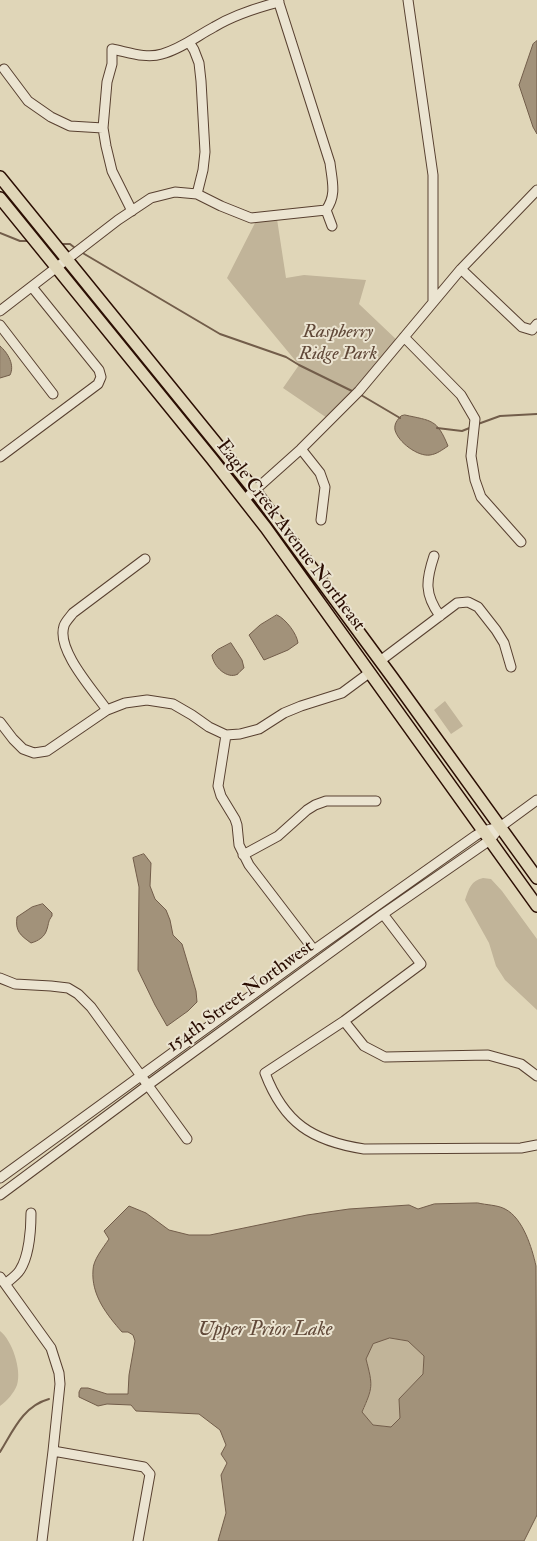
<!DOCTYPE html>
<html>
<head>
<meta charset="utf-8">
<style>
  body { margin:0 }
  canvas { display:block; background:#e0d6b8 }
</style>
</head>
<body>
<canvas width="537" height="1541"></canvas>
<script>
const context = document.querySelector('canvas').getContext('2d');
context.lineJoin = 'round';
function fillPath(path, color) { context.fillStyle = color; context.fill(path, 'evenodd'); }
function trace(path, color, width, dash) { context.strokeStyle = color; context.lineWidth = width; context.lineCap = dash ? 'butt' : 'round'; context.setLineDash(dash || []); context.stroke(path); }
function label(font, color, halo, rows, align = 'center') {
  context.font = font + ' "IM FELL Double Pica",serif'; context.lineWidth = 4; context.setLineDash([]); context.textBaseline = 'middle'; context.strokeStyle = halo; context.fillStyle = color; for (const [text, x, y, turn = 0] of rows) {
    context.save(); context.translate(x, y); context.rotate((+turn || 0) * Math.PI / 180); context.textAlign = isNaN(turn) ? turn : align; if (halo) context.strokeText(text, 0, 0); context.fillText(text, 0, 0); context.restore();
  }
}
const green = new Path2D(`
  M277,219L286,278L304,275L366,280L359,304L399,342L330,420L283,388L299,365L227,278L256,221Z
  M445,701L463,726L451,734L434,710Z
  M483,878L491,879L502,891L537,939V1010L505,980L496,966L489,943L465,900C469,888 471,881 483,878Z
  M0,1331C12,1340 22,1370 17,1385C14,1393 7,1401 0,1406Z
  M390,1338L408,1341L424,1356L423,1374L399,1399L400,1418L391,1427L373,1425L362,1413C373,1389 373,1384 366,1359L373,1344Z`);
const water = new Path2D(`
  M537,41V134L533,127L519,85L533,44Z
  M0,346C8,353 15,365 10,375L0,378Z
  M405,415C432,421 437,419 448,446C442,450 437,454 430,455C418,457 398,442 395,430C394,424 397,420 401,416Z
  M277,615C286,619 297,634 298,643L288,650L264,660L249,635L260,625Z
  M231,643L242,660L244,668C244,668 238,673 238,674C227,680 213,666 212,655L217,650Z
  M144,854L151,863L150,886L155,899L166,910L170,920L173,935L182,944L196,991L197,1002L188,1011L167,1026L155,1005L138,970L139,887L133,858Z
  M43,904L52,913V916C48,921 49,923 47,929C45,937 38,941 31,943C20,935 15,931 17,917L32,907Z
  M478,1203C486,1205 498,1205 505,1209C523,1218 532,1248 536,1266L537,1515L524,1541H218L226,1513L221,1475L227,1463L221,1454L226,1445L220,1430L199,1414L136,1411L131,1405L107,1404L98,1406L79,1397V1392L81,1388H88L107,1394H128L129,1375L135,1341L133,1335L128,1332H122C107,1315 91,1295 93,1270C93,1260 103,1248 109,1239L104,1231L129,1206L146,1213L169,1230L189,1235H210L307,1215L349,1209L409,1205L418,1209L434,1204ZM390,1338L408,1341L424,1356L423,1374L399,1399L400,1418L391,1427L373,1425L362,1412C373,1387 373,1386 366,1359L373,1344Z`);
const stream = new Path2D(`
  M0,233L20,241H29
  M61,244H70L75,248
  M81,252L220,334L286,357L299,365L354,392
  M361,395L400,418
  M478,424L500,416L537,414
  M437,428L462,431L472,427
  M0,1452C13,1431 23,1406 49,1399`);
const minor = new Path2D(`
  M278,0L330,163C332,181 337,195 326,210L332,226
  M408,0L433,175V301
  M189,42L194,50L199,63L201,81L205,152L203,170L197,194
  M4,69L28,101L51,117L70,126L103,128
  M132,211L112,171L106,146L103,128L107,82L112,64V49C128,52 146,59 162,54C181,49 197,36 214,27C234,15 256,8 279,2
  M461,269L522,327L532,330L537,324
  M0,311L118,220L151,198L175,192L197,194L221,206L251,218L326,210
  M0,325L53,394
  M404,337L461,395L475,419L471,456L475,480L481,497L521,542
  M301,449L320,473L325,487L321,520
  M0,457L98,384L101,377L99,370L32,287
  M244,500L301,449L359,391L461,269L537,190
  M434,556C426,580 424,594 440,616
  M380,661L457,603L468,602L478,607L496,630L504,643L511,667
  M107,710C94,691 56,650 64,626C65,622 70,617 73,613L145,559
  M0,722L13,739L23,749L34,753L47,751L107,710L125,703L147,700L173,704L192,715L209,727L226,735L240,734L259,729L284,713L301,706L342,693L369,673
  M226,735L218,786L221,796L235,819L237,825L239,845L249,865L314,950
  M243,855L278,836L307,810L315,805L326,801H376
  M383,914L421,964L344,1021L265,1073C284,1123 312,1141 364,1149L521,1148L537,1145
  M0,978L15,984L51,986L68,988L78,994L91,1007L187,1139
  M344,1021L364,1046L385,1057L488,1055L521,1064L537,1076
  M0,1178L314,950L475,836L483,831L500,827
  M0,1195L148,1085L383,914L490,840L500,827L537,800
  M0,1277L51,1348L59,1373L60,1384L53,1451L42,1541
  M5,1284C10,1280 17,1275 20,1270C29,1256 31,1229 31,1213
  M53,1451L144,1467L150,1474L138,1541`);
const major = new Path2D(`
  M0,177L255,491L392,677L537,878
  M0,198L212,459L266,528L537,906`);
const parkNames = [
  ["Raspberry",338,333],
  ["Ridge Park",338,355]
];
const streetNames = [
  ["Eagle Creek Avenue Northeast",290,536,53],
  ["154th Street Northwest",241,997,-36]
];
const waterNames = [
  ["Upper Prior Lake",265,1331]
];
fillPath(green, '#c1b499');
fillPath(water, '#a2927a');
trace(water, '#725d4a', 1);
trace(stream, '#725d4a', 2);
trace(minor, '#584030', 11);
trace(major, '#2b0e03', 14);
trace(minor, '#ebe4d1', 9);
trace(major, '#e0d6b8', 11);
label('italic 19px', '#604838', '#ebe4d1', parkNames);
label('19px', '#2b0e03', '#ebe4d1', streetNames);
label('italic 20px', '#614939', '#ebe4d1', waterNames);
</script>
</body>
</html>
